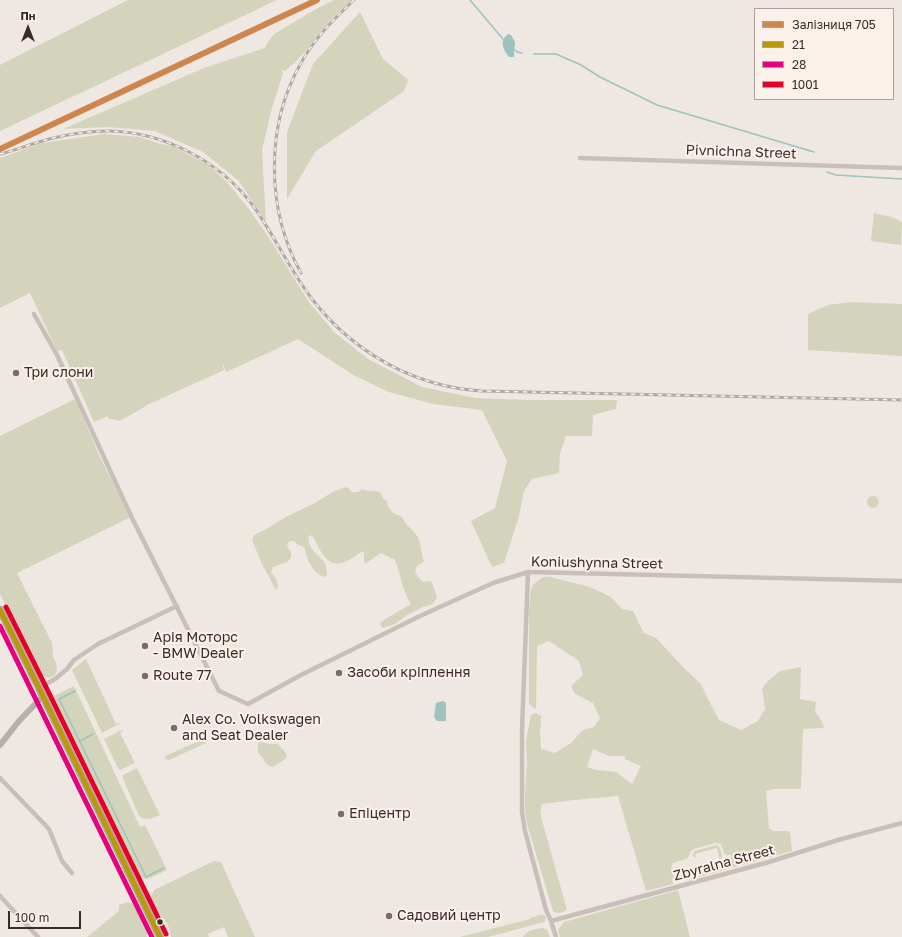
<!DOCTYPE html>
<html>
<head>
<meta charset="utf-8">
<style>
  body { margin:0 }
  #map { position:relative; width:902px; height:937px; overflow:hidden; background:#efe7e2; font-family:"Golos Text",sans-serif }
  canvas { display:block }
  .legend { position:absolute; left:754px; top:8px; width:140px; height:92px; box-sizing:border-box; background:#fbf1ea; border:1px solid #aea29c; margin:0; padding:5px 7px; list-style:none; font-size:12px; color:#3a2b28 }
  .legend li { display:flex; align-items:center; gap:8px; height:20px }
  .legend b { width:20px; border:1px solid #aea29c }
  .north { position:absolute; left:8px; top:8px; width:40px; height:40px; -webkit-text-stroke:3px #fbf1ea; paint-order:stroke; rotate:0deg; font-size:11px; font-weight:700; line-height:16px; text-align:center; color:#3a2b28 }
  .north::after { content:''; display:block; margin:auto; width:14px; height:18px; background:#3a2b28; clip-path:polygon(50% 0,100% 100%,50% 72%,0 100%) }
  .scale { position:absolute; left:8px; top:911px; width:73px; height:18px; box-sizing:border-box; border:2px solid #3a2b28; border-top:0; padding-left:5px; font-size:12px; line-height:14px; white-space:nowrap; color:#3a2b28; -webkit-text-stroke:3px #fbf1ea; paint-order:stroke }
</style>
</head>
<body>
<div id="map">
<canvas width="902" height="937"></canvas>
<ul class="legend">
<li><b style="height:5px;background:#ce864f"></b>Залізниця 705</li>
<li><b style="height:5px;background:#b9980a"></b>21</li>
<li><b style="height:5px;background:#e5007d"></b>28</li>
<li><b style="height:5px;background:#e4002b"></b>1001</li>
</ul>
<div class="north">Пн</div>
<div class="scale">100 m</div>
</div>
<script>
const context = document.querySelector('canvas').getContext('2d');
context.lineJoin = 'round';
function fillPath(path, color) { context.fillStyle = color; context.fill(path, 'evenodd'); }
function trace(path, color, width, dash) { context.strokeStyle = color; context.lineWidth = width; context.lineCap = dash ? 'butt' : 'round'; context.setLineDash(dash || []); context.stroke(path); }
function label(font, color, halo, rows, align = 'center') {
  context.font = font + ' "Golos Text",sans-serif'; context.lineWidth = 4; context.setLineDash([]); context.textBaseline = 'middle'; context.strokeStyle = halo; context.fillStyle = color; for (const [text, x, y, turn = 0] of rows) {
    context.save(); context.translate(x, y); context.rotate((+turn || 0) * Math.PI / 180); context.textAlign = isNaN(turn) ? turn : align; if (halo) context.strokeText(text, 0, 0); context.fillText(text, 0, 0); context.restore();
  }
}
const green = new Path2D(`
  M128,0H277L0,131V65Z
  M334,0H352C342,8 333,17 325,27C312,42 301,59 285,71L281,69L283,73L272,108L262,150L266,222L239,181L203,152L155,131L108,127L63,129L204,68L265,48L266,45L274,34L316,9Z
  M360,12L383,59L408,80L404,91L316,151L287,199V132L313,64Z
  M104,134L140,137L161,144L173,146L208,165L227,182L248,208L268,236L308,301L334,332L368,359L422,387L475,398L531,400H617L616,409L593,415L592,436H566L560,454L559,473L532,479L524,491L519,516L504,563L492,567L471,521L495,508L507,461L482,410L433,404L389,392L355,376L298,339L226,372L223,363V366L224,370L147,405L136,412L119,421L108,418V416L94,422L62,350L57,351L30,293L0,308V158L42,143Z
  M874,213L892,217L902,222L901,245L871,241Z
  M851,302L902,304V356L808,350V314L828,305Z
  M75,399L100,457L122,501L129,518L17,573L52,643L53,657L56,662L57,671L54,676L48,678L42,676L0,594V436Z
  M347,487L352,492H358L362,489C368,492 374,490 380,492L384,500L386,499L389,508L393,513L402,517L406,524L413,531L418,537L420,543L421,550L424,562L417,566L415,571L418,577L423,582L431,581L434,588L437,598L433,604L423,607L407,615L395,624L383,628L381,626L380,623L387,618L411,604C402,591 401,574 395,560L381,553L372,559L365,564L364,561V551C357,554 352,559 345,562C325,570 320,547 312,535L308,537C309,556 328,555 327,575L324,577C312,573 307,558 304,547L298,545L294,541H289L287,546L291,552V558L287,562L273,567L271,572L276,579L278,586L276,590L262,564L252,540L254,535C265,531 275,523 286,517C296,512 307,507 317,502C327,495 335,490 347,487Z
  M867 502a6 6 0 1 1 12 0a6 6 0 1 1-12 0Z
  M544,577H550L590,587L611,597L622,609L633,611L640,626L644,633L656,638L685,669L701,684L708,699L719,720L741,730L758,721L765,709L762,689L767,682L780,671L801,667L800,699L816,702L815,711L822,722L824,728L803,729L801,789H773L766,791L769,828L773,831H788L790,832L792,851L699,877L697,872L698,871L724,863L725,865L731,863V855H726L724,853L721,844L715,843L694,849L690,852L689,856L688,858L673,863L671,868L674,878H672L673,884L646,891L618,796L574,800L542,804L540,813L567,910C562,912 557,915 553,911L527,824L525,810V792L527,765L526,741L531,715L536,713L541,716L540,732L541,749L555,753L571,743L583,730L594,727L600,718L593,703L575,694L571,686L583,675L579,661L549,641L537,646L536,709L529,704V610L531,589L534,584L539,580ZM593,749L609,756H625V759L641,766L632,784L616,772L596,770L587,767Z
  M86,659L116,724L120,722L119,724L102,733L72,670Z
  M74,686L140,827L145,825L167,870C162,872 149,880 144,879C141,878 141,876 139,874L52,697Z
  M122,730H124L120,733L135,763L120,770L118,768L104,739Z
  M204,739L206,743L169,760L165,759V756L167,755Z
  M262,742L269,744H278L285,752L287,756C283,762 278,763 273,767C264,766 265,757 258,753V743Z
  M137,768L160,815C152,818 147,822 139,816L122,776L123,775Z
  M717,845L720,848L722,857L720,861L717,848L695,854L696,857H693V854L695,851Z
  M214,861L221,862L255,937H228L224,927L208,934L209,937H171L168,925L155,908L151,897L154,890Z
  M678,890L690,937H560L558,930L564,922Z
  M128,902L136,905L147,927V937H87L119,911V905Z
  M540,915H543L546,916L545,921L544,922L488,937H460L530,919V918Z
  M543,928L547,930L550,937H523C527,930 536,929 543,928Z`);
const water = new Path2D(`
  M508,34L511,35L515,42L514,57H509C503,49 499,41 508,34Z
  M443,701L446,703V721H437L434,717L436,703Z`);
const stream = new Path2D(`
  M470,0L503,39
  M515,50L517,52L522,53
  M534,54H556L581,65L600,77L657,105L814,152
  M827,172L836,175L902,179
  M75,691L59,699L146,877L164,868
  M80,741L93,734`);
const street = new Path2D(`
  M580,158L902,168
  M34,314L57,355L131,516L219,691L248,704L301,675L420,616L493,583L528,572L902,581
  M528,572L522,730V812L525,831L546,910L551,921L556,937
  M39,688L55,679L67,669L74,660L98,644L177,606
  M0,778L49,829L62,861L72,873
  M0,896L38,937
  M551,921L769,862L838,840L902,823`);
const secondary = new Path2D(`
  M0,745L19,721L43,696`);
const highway = new Path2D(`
  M0,610L39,688L160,937`);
const rail = new Path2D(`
  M0,154C17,150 33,143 49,139C69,134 89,131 109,131C165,132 221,162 254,207C275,237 290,270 312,299C353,352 414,387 482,391L902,400
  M301,273C266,210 265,126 301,63C314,39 334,19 354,0`);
const bus1 = new Path2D(`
  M0,610L39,688L160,937`);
const bus2 = new Path2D(`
  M0,626L152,937`);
const bus3 = new Path2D(`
  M6,607L45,685L166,934`);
const rail1 = new Path2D(`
  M0,149L317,0`);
const markers = [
  [16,373,4,"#796d69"],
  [145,646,4,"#796d69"],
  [339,673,4,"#796d69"],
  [145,676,4,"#796d69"],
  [174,728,4,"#796d69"],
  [341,814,4,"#796d69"],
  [389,916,4,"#796d69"],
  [160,922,3.5,"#3a2b28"]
];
const streetNames = [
  ["Pivnichna Street",741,152,2],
  ["Koniushynna Street",597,563,1],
  ["Zbyralna Street",724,863,-15]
];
const poiNames = [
  ["Три слони",24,373],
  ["Арія Моторс",153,638],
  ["- BMW Dealer",153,654],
  ["Засоби кріплення",347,673],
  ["Route 77",153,676],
  ["Alex Co. Volkswagen",182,720],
  ["and Seat Dealer",182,736],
  ["Епіцентр",349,814],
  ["Садовий центр",397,916]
];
fillPath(green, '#d3d4bb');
fillPath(water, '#9cc3be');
trace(stream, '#9cc3be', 1.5);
trace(street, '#c8bfba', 4.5);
trace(secondary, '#b8afab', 6);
trace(highway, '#aea6a1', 8);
trace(rail, '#afa8a5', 3);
trace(rail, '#fbf1ea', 1.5, [4.5]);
trace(bus1, '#b9980a', 5);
trace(bus2, '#e5007d', 5);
trace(bus3, '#e4002b', 5);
trace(rail1, '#ce864f', 6);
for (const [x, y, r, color] of markers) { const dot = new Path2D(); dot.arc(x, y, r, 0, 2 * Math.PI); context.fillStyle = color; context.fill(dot); trace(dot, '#fbf1ea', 1.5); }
label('14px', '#3a2b28', '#fbf1ea', streetNames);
label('14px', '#3a2b28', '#fbf1ea', poiNames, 'left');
</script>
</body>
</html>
